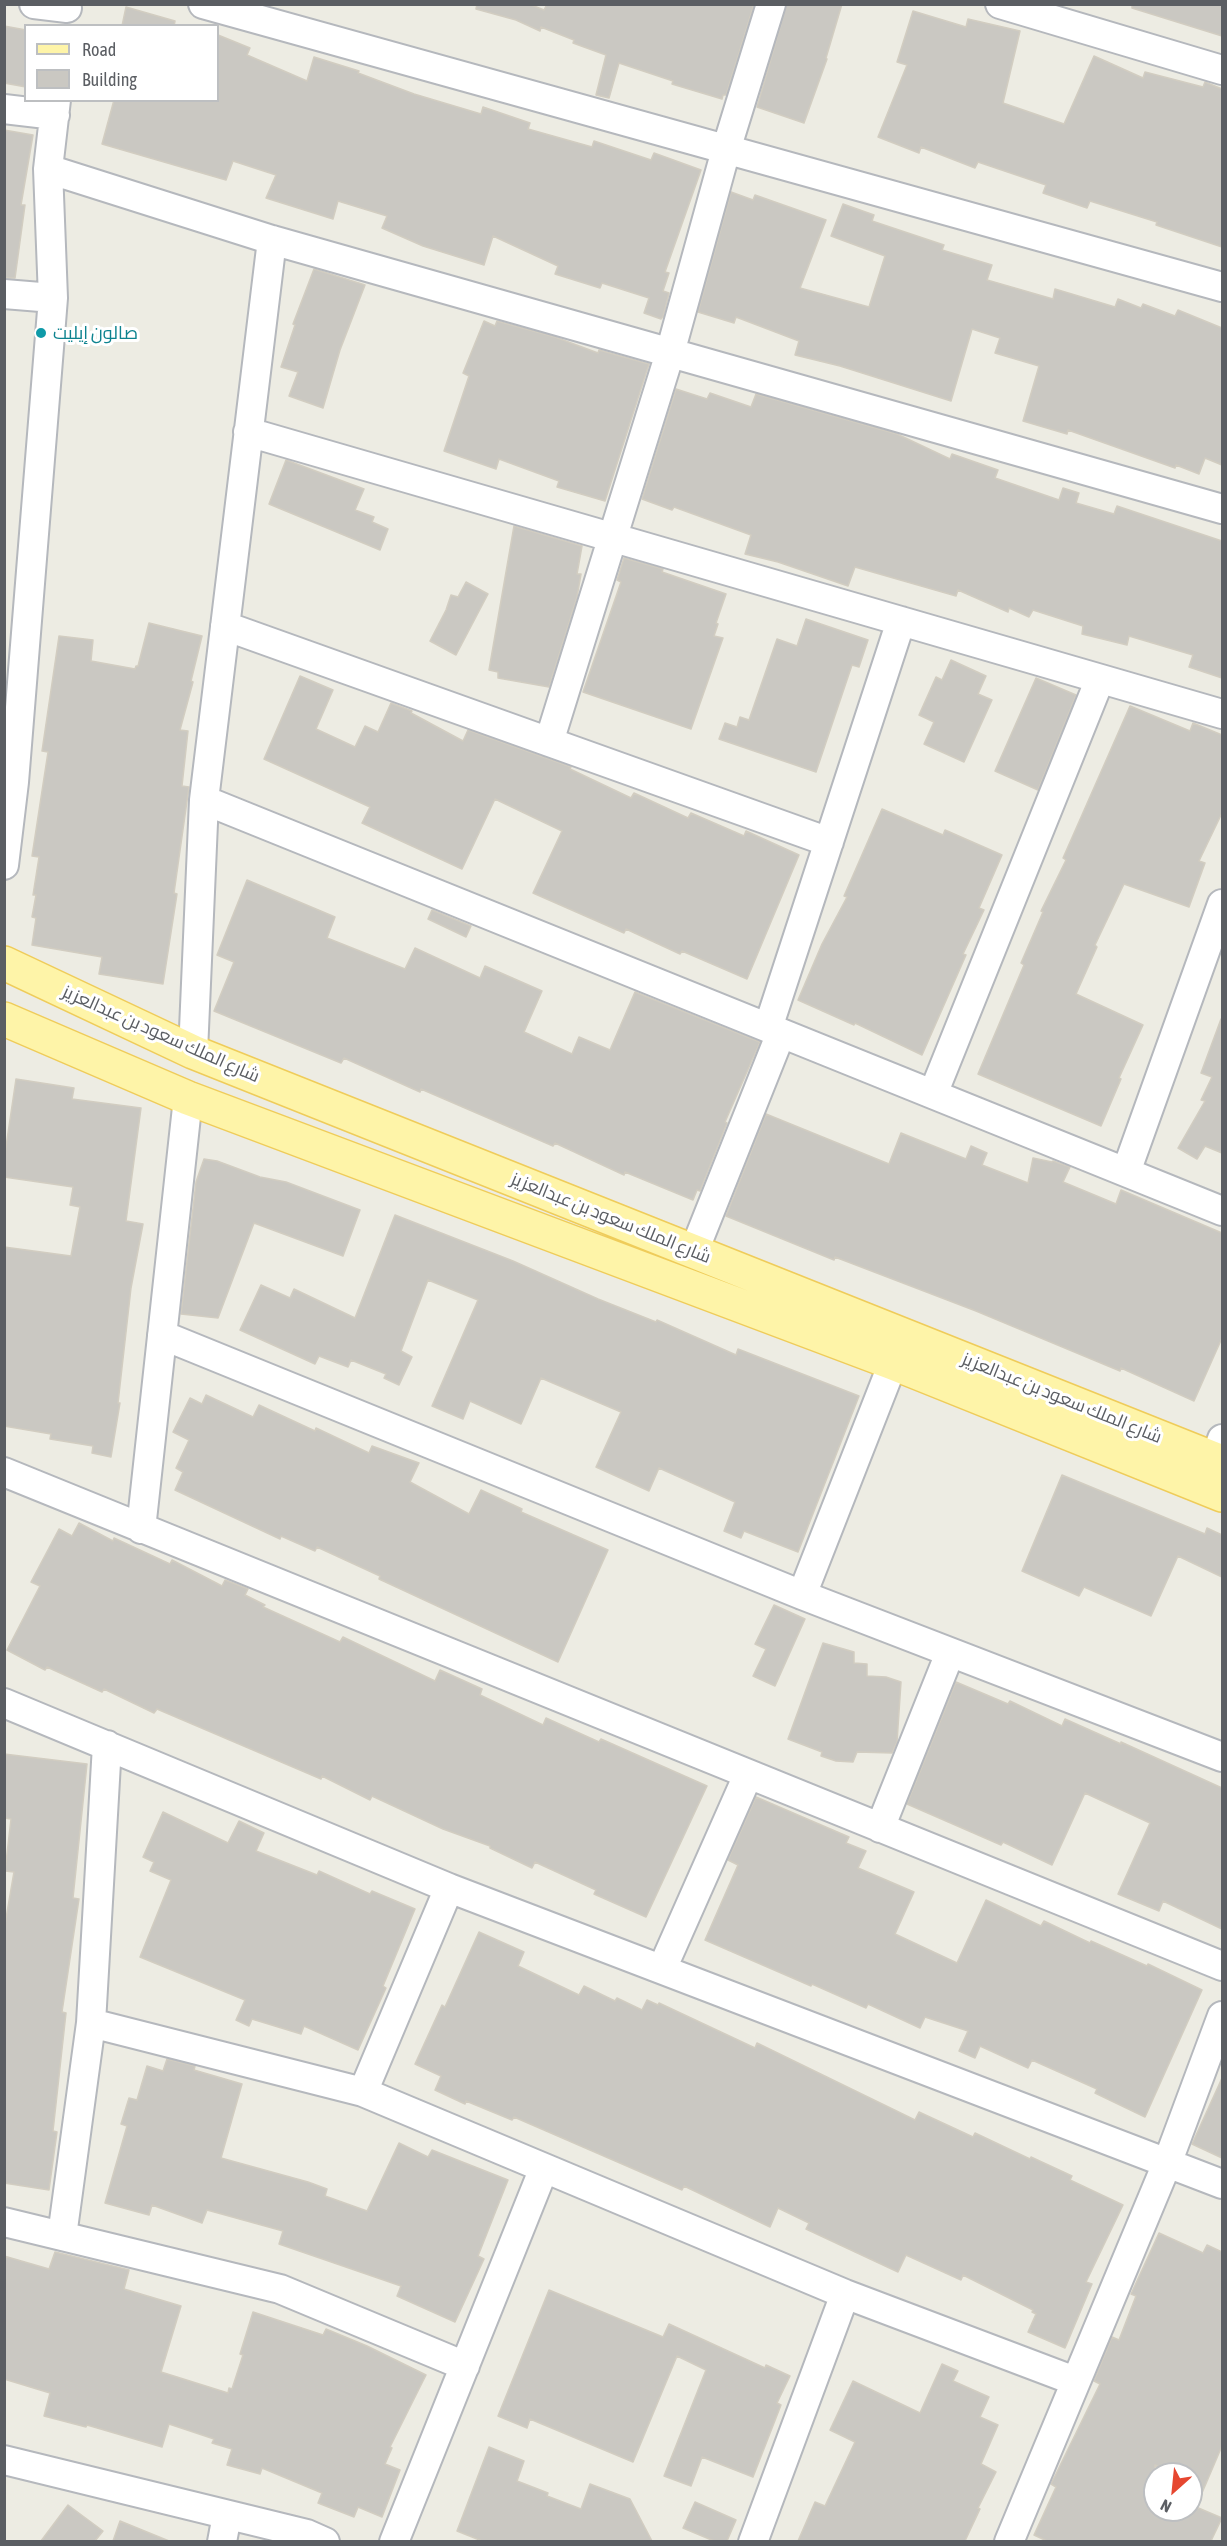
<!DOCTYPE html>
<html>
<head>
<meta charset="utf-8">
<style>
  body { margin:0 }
  #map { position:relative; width:1227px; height:2546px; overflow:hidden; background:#edece3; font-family:"Asap Condensed",sans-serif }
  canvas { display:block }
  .frame { position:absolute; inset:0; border:6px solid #5b5e63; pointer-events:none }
  .legend { position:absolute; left:24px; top:24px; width:195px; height:78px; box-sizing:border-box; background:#fff; border:2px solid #bdbfc1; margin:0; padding:8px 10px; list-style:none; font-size:18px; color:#5b5e63 }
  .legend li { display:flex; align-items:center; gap:12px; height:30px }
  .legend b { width:30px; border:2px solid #bdbfc1 }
  .north { position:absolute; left:1143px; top:2462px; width:60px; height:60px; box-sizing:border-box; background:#fff; border:2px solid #bdbfc1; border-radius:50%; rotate:207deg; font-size:16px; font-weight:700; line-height:24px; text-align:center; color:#5b5e63 }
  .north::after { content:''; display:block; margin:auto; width:21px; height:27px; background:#e64730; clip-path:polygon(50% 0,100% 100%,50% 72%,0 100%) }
</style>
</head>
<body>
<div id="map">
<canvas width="1227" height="2546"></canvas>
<div class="frame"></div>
<ul class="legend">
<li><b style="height:8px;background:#fef4a8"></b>Road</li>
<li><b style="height:16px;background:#cac8c2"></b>Building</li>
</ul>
<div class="north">N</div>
</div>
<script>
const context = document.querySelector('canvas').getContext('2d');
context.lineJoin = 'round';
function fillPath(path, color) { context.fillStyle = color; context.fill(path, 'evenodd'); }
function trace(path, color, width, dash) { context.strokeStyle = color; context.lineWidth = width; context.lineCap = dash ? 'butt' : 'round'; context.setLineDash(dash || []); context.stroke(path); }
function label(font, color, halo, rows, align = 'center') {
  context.font = font + ' "Asap Condensed",Cairo,sans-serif'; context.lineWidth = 6; context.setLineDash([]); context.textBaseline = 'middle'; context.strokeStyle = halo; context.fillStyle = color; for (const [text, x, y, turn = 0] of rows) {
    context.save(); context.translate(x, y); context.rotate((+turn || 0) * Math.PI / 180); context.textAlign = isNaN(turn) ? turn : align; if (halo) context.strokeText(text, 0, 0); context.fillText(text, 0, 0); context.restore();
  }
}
const building = new Path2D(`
  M477,4H529L544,10L547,4H754L726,95H723L722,99L672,84L673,81L619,63L609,98L596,95L606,55L573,43L574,40L541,27L540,31L516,20L476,9Z
  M787,4H842L826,58L827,59L804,123L757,107Z
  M1132,4H1222V36L1132,8Z
  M126,7L175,21L174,26H122Z
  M913,11L966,27L968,19L1020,31L1003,103L1064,124L1094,56L1143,78L1145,72L1203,87L1205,82L1222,89V247L1156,225L1157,222L1090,201L1087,208L1043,193L1046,185L978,162L975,168L921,147L919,153L878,137L907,65L897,62Z
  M4,26L26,30V87L4,83Z
  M218,35L250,48L247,55L307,81L314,57L359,71L358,73L414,94L481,114L483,107L530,123L528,129L592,147L594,141L651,160L654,153L701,170L665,272L669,273L663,291L669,293L663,317L661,319L644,313L649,298L602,283L600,288L555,274L558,266L493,236L484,265L423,246L382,228L387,216L338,201L333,219L266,198L276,175L233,161L226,180L102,144L114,100H218Z
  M4,130L33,135L21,205H25L15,278H4Z
  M731,192L753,200L755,195L826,220L800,288L869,307L885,256L831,236L843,204L874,215L872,221L944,245L942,250L992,265L987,280L1053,299L1055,289L1115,307L1118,299L1141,308L1143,304L1175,316L1178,310L1222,328V465L1205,458L1199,474L1176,465L1175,468L1068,430L1067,434L1023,421L1039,366L995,353L1000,338L972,329L951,401L840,366L795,355L799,341L736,317L734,323L698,312Z
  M314,269L365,285L340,350L323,408L289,396L298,372L281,367L295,325L293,324Z
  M484,321L495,326L497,321L555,337L598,353L599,350L649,364L605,501L557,487L559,481L499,459L496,469L444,451L469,376L463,373Z
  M676,389L707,399L710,393L751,407L756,394L897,434L950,459L952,454L998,470L995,478L1059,500L1063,488L1079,493L1076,503L1114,514L1117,506L1222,541V678L1189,667L1193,655L1129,636L1127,645L1082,634L1083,626L1033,610L1029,617L1009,608L1008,612L958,590L956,596L855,567L848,586L778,562L745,554L751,535L674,507L672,510L642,499Z
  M286,460L364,489L355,510L374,517L372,522L388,529L380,550L269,504Z
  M514,526L582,546L577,574H581L577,597L549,687L498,678V672L489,670Z
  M624,558L663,569L662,572L726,594L716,623L718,624L714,636L723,638L691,729L583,692L621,582L617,580Z
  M466,582L488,594L456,655L430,641L446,610L451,595L458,597Z
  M806,619L868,640L859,667L852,665L816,772L719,739L725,723L737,727L740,717L749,720L777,639L797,646Z
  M149,623L202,636L191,681L193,682L180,730L188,731L182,786L189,787L174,893L177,894L163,984L99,974L102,957L32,945L36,918L32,917L36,895H33L39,857L32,856L48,752L42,751L59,636L93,640L91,661L135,669L136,666H138Z
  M951,660L986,676L978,694L992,700L964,762L924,744L934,722L919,715L936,677L942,680Z
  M300,676L333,690L316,729L355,747L365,726L378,732L391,703L412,711L411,713L463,741L468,730L571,767L570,769L631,798L634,793L688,818L691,813L744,836L746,831L799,855L747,979L682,951L680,954L626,929L624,933L533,893L562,831L495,799L462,869L362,823L370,807L264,759Z
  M1036,678L1076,695L1038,790L995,771Z
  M1130,706L1190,731L1193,723L1222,735V813L1199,861L1205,863L1189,907L1124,884L1095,945L1097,947L1076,994L1143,1025L1119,1078L1121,1079L1101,1126L978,1074L1024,965L1021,963L1043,912L1041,911L1066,860L1063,858Z
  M882,809L943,835L945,830L1002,855L979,908L984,910L963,954L966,955L922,1055L855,1023L854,1025L798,1000L822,944L847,897L844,896Z
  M247,880L335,917L327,938L405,969L415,948L480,978L485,966L542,991L524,1032L572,1054L579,1037L610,1050L635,992L760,1042L725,1122L727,1123L700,1191L697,1190L693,1200L625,1172L624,1175L555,1143L553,1146L421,1089L420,1092L344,1058L341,1063L214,1011L234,962L217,955Z
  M432,910L471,926L466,937L428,919Z
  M1221,1019L1222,1153L1205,1146L1197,1159L1178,1148L1205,1101L1201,1100L1212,1077L1201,1073Z
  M16,1079L74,1088L72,1099L141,1108L126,1221L143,1224L131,1288L118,1403H120L111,1457L92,1453L93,1446L50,1439L51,1434L4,1426V1247L71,1256L80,1207L70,1205L73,1187L4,1177V1160Z
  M766,1114L889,1164L901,1133L966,1159L971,1146L987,1153L982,1165L1028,1183L1033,1158L1052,1162L1053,1161L1070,1167L1063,1182L1116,1204L1121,1190L1222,1233V1338L1194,1401L1121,1368L1120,1371L976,1311L835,1257L834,1260L726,1216Z
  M204,1159L217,1161L260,1177L286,1182L360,1210L343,1256L254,1223L218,1318L181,1314L196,1182Z
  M395,1215L513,1261L598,1299L656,1322L657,1320L736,1355L738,1349L859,1396L798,1552L744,1531L741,1538L724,1531L735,1502L659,1468L649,1491L596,1467L621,1412L541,1378L521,1424L470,1401L463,1419L432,1406L478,1300L428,1280L401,1351L412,1357L399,1385L384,1378L386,1374L351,1360L348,1367L319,1356L315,1364L240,1330L261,1285L290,1298L294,1289L355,1318Z
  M206,1395L253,1417L259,1405L315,1431L316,1428L369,1453L372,1446L419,1463L410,1482L469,1514L481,1490L522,1509L521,1512L608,1550L558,1662L379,1579L380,1576L317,1547L315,1551L281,1536L280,1539L175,1490L183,1472L176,1468L189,1440L173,1432L190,1398L202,1404Z
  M1062,1475L1205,1534L1207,1528L1222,1535V1577L1178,1556L1151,1616L1084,1587L1079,1596L1022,1571Z
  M79,1523L113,1541L114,1538L170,1564L172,1560L222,1586L225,1580L241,1586L248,1589L245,1595L265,1605L263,1607L340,1642L343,1637L435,1681L440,1670L482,1689L480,1695L543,1725L546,1718L599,1742L601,1739L707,1786L646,1917L594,1894L596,1890L535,1862L532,1868L490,1848V1846L443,1829L372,1796L370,1800L322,1776L321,1779L157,1709L154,1713L104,1689L102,1692L47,1667L45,1670L7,1650L40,1586L31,1582L59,1529L72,1536Z
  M774,1605L805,1619L775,1686L753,1676L766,1649L755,1644Z
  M823,1643L854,1652V1663L867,1664V1676L886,1677L901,1682L897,1742L892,1753L857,1752L853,1762L836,1761L821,1756L822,1752L788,1739Z
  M956,1682L1008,1704L1010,1701L1062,1726L1065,1719L1121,1744V1742L1222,1788V1929L1163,1901L1159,1911L1118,1894L1150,1823L1085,1793L1052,1865L1003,1842L1001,1845L907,1804Z
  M4,1754L87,1764L73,1898L79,1899L62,2012L66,2013L53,2131L57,2132L49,2190L4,2183V1930L14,1872L5,1871L11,1819L4,1818Z
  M756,1797L849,1837L846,1843L866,1851L858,1868L914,1892L895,1934L957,1963L986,1900L1041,1926L1044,1921L1090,1943L1091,1941L1147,1966L1148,1964L1202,1990L1145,2117L1095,2093L1097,2089L1032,2060L1028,2068L980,2046L975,2058L959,2051L968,2031L925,2017L920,2028L868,2004L866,2008L812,1984L811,1986L705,1940L738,1865L728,1860Z
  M163,1812L228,1843L239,1821L264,1833L256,1851L317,1875L319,1871L370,1894L372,1891L415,1909L383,1986L386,1988L358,2050L304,2026L301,2034L252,2019L249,2026L236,2020L245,2000L140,1957L171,1880L150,1871L154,1862L143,1857Z
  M479,1932L524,1952L518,1966L579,1995L584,1986L615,2001L617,1998L642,2010L647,2000L658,2005L659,2003L755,2048L757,2043L915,2120L919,2112L973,2137L975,2133L1030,2159L1031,2157L1072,2176L1070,2180L1123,2205L1086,2282L1092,2284L1065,2348L1028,2332L1036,2314L1032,2312L1033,2310L963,2275L961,2280L906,2255L898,2272L806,2229L809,2223L778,2208L770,2227L684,2186L682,2190L514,2117L512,2120L466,2101L465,2104L435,2090L441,2076L415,2064L442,2005L445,2007Z
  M167,2059L195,2066L194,2070L242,2084L221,2158L308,2182L327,2189L325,2196L367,2211L399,2143L428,2157L432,2150L508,2180L478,2256L484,2259L455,2322L397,2296L401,2286L279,2244L283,2231L207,2210L202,2223L152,2205L149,2215L105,2203L127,2126L121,2124L129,2098L137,2100L147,2066L163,2071Z
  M1222,2078V2158L1192,2144Z
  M1159,2233L1203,2253L1207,2245L1222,2252V2446L1196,2507L1222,2518L1211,2541H1047L1034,2535L1056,2487L1051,2484L1100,2384L1094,2381L1112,2337L1119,2340L1136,2296L1131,2294ZM1155,2465L1174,2474H1191V2510H1155Z
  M55,2252L129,2270L124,2289L181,2306L161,2372L228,2393L229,2388L232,2389L243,2355L240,2354L253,2312L323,2335L326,2329L367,2346L426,2375L390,2447L392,2448L385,2464L400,2470L382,2517L358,2507L354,2517L318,2503L322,2493L262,2468L260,2474L227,2465L232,2449L212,2443L214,2439L169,2424L162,2447L87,2425L86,2427L44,2416L50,2393L4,2379V2256L49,2269Z
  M549,2290L663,2337L669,2324L765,2368L766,2365L790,2376L777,2403L781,2405L753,2477L702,2457L691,2486L664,2476L706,2370L677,2356L633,2462L530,2419L527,2428L498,2416Z
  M942,2364L958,2371L953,2381L989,2397L980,2417L998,2425L981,2464L996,2472L978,2508L980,2509L965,2541H798L815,2502L825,2506L855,2442L830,2430L853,2381L920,2413Z
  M489,2447L524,2461L517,2481L548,2493L547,2496L581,2509L590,2484L630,2499L652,2541H482L457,2531Z
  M695,2502L736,2520L727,2541H714L683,2528Z
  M68,2505L103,2531L95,2541H41Z
  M120,2521L169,2541H113Z`);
const minor = new Path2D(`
  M34,4L67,8
  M203,4L1222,287
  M1000,4L1222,70
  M4,109L55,115
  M48,169L272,240L1222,509
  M4,294L53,298
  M248,432L1222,714
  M225,626L829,842
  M549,742L670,353L726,150L771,4
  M204,800L1222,1211
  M4,865L14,782L53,298L48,169L56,100
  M768,1028L901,621
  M193,1052L204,800L272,240
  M933,1094L1100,679
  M1126,1172L1222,904
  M694,1251L781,1033
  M162,1335L802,1595L1222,1757
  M1215,1459L1222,1439
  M4,1472L1222,1966
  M141,1529L188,1098
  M802,1595L893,1363
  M4,1703L449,1888L1222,2184
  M880,1828L950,1653
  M662,1969L748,1775
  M91,2023L363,2092L845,2294L1075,2381
  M363,2092L449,1888
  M4,2222L280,2289L465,2366
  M62,2236L91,2023L107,1745
  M4,2460L307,2534L325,2542
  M222,2542L227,2515
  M394,2542L544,2168
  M753,2542L845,2294
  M1009,2542L1168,2161L1222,2016`);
const major = new Path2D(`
  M4,963L193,1052L1222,1462
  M4,1019L188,1098L893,1363L1222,1495`);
const markers = [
  [41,333,6,"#0f9aa8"]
];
const cultureNames = [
  ["صالون إيليت",53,333]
];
const streetNames = [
  ["شارع الملك سعود بن عبدالعزيز",161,1034,24],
  ["شارع الملك سعود بن عبدالعزيز",611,1218,22],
  ["شارع الملك سعود بن عبدالعزيز",1062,1398,22]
];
fillPath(building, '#cac8c2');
trace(building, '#d2cdc1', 1.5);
trace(minor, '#b5b8bd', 32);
trace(major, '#efcc5a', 36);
trace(minor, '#fff', 28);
trace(major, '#fef4a8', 33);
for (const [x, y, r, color] of markers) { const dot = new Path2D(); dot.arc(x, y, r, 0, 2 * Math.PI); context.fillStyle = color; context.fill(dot); trace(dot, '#fff', 2); }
label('18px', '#0d838f', '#fff', cultureNames, 'left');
label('18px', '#5b5e63', '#fff', streetNames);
</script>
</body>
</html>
